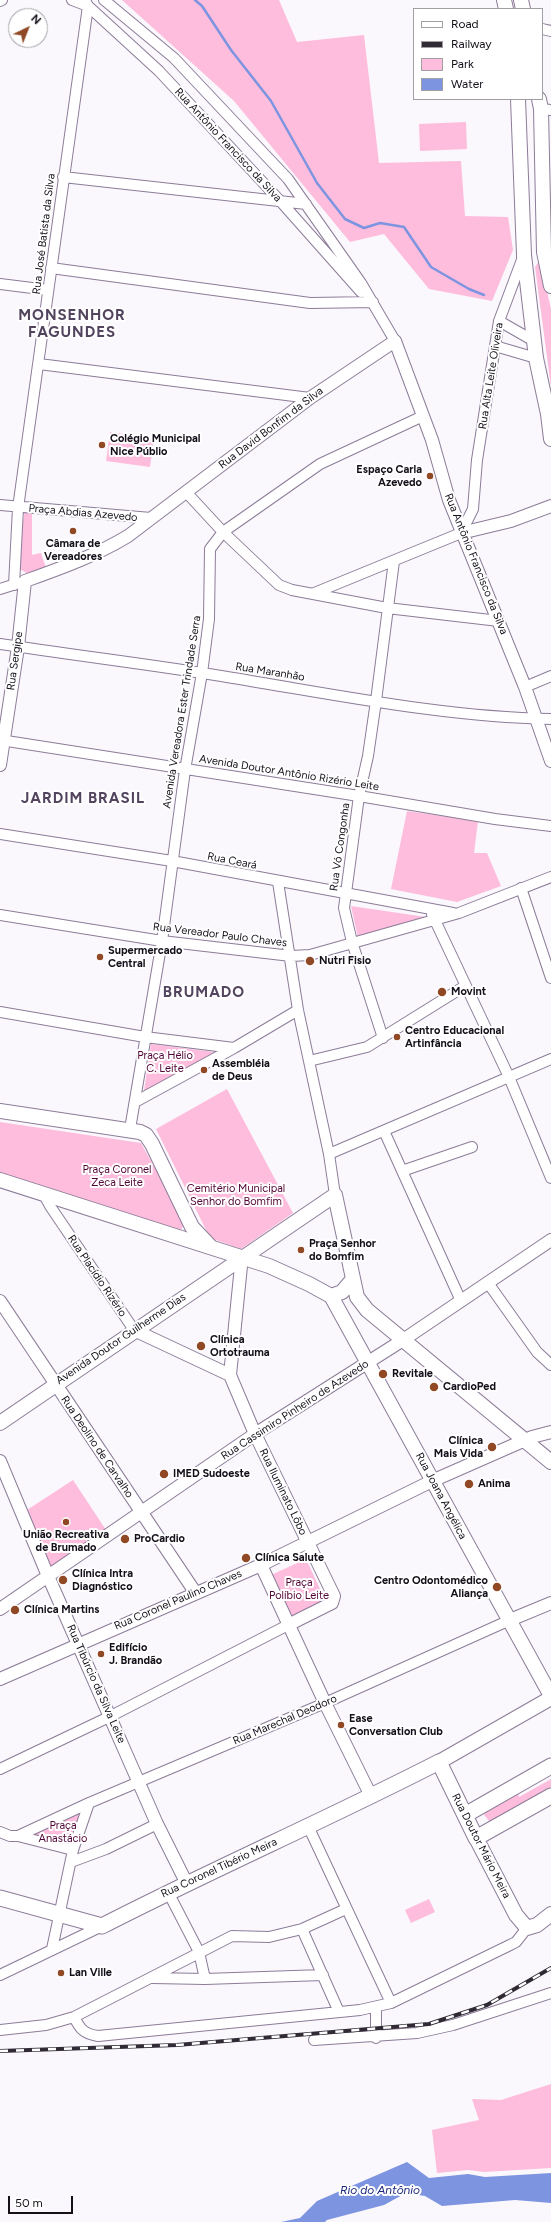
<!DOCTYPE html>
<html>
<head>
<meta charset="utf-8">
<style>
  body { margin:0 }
  #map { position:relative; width:551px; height:2222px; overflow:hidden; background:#faf7fd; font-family:Figtree,sans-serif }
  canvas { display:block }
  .legend { position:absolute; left:413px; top:8px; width:130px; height:92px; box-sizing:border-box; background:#fff; border:1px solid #a19fa3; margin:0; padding:5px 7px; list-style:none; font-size:12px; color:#140f19 }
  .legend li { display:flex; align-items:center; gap:8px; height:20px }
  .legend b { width:20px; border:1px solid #a19fa3 }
  .north { position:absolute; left:8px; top:8px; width:40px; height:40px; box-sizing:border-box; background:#fff; border:1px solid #a19fa3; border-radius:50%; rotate:43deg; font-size:11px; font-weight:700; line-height:16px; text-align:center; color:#140f19 }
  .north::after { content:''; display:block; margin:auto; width:14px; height:18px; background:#904924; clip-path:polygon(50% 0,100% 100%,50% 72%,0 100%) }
  .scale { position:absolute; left:8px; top:2196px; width:65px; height:18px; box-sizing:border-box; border:2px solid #140f19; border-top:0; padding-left:5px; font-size:12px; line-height:14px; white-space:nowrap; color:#140f19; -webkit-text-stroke:3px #fff; paint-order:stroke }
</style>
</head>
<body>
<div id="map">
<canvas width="551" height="2222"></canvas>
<ul class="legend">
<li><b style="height:5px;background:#fff"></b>Road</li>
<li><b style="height:5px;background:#2f2a34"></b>Railway</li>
<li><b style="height:11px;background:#febddd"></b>Park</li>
<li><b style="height:11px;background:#7d94e0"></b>Water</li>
</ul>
<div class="north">N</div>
<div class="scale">50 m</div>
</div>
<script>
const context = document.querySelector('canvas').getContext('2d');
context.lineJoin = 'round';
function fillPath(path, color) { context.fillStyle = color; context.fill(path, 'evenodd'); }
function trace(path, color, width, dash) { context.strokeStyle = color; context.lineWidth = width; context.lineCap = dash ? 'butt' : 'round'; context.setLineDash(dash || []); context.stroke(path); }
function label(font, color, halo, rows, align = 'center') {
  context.font = font + ' Figtree,sans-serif'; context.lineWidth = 4; context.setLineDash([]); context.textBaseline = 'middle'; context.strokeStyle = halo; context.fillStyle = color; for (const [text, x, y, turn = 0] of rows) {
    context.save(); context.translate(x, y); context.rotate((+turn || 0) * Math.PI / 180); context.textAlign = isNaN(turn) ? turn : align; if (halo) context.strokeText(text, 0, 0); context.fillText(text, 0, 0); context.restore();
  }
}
const green = new Path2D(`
  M122,0H279L297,42L364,35L379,163L461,161L465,216L508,217L513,250L492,301L429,289L384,234L350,242L234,101Z
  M466,122L467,149L420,151L419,124Z
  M540,260L551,309V387L535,267Z
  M110,432L154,438L150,467L106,461Z
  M25,510L32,511V555L41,553L46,568L30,575L18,568L16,562Z
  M407,811L478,821L474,853H487L501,886L457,902L391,889Z
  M351,906L426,917L358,938Z
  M151,1044L222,1053L144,1091Z
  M227,1089L293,1213L241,1249L210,1238L156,1129Z
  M0,1122L141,1143L185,1222L180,1232L0,1178Z
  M73,1480L108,1533L53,1571L27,1510Z
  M306,1559L327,1604L292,1620L271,1575Z
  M551,1779V1790L490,1822L484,1815L486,1812L518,1791L519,1797Z
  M82,1810L72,1847L26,1835Z
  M429,1899L435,1912L411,1923L405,1910Z
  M551,2084V2168L484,2172L468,2170L437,2173L432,2130L479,2120L472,2099L501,2100Z`);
const water = new Path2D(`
  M407,2162L429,2178L468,2174L485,2177L551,2173V2203L515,2200L442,2206L425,2196L406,2193L384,2205L327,2220L325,2222H281L300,2218L317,2201Z`);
const stream = new Path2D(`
  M195,0L202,6L231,50L271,101L317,183L345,219L364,228L380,223L404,227L431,267L469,289L484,295`);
const minor = new Path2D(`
  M72,0L88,6L159,71L282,203L361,292
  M104,0L174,58L288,179L361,283L395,341
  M0,1L2,0
  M542,29L551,31
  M541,109L551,110
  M63,177L306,204
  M51,268L310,303L373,302
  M0,284L48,290
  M499,321L534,341
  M495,346L536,358
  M39,364L310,398
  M186,492L223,532L279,585L292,590L387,608L499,621
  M0,505L151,518
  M14,585L18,508L88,6L85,0
  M0,589L19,583
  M312,594L461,533L473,509L477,460L499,321L523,257
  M0,644C78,656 156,665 233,678C338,695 445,717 551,719
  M525,687L551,676
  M0,740L359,796L495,819L551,826
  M0,834L172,861L453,913
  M278,882L298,1010L329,1154L335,1195
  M521,888L551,978
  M432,914L509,1077L551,1178
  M0,915L162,941L291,956L310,955L459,913L551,877
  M0,1012L145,1037L234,1048
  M383,1038L352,942L344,908L359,796L368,756L376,701L394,561
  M309,1061L367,1047L465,986
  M135,1102L234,1048L298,1010
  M130,1129L162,941L185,770L202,673L209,619L210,549L223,532L320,464L423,416
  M384,1131L461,1301
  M329,1154L551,1059
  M402,1171L472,1147
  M43,1193L50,1206L134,1330
  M488,1283L537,1352L551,1365
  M0,1769L111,1716L288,1625
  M308,1826L391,2003
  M0,1832L10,1836H18L73,1850
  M18,1836L89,1803L325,1703L510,1620
  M71,1862L106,1849L157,1824
  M168,1892L199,1952L205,1979
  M302,1929L339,2012
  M52,1949L73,1850L89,1803
  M0,1975L102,1926
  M153,1978L205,1979L323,1975
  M74,2017C80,2029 84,2034 98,2036L360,2010L391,2003L508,1946L516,1942L527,1928
  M0,2030L46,2025L74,2017L232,1936L269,1937L302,1929L346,1909
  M376,2038V2007
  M314,2040L417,2033L453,2025L551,1993`);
const tertiary = new Path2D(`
  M461,533L511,521L551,506
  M0,765L18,647L25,581C61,568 95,556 128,536L310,398L395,341L432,440L449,500L525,687L551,761
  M242,1256L230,1375L255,1434L334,1596L332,1603L288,1625
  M0,1301L195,1592
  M134,1330L230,1375
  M0,1461L48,1576L157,1824L187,1884
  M261,1565L325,1703L371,1796
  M0,1609L255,1434L403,1340L551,1240
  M510,1620L551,1603
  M0,1679L261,1565L432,1481L532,1437L551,1432`);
const secondary = new Path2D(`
  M504,0L506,9
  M521,0L523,9
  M518,99L524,255L536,358L548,414L551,439
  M539,99L541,109L544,252L551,286
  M0,1111L140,1132L146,1135L152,1144L192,1227L210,1246
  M0,1180L269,1266L309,1284L331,1296
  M331,1296L551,1696
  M331,1296L342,1292L353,1279
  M0,1423L335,1195L357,1297L367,1310L551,1462
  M439,1762L551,1698
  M476,1838L516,1915L527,1928L537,1925L551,1914`);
const primary = new Path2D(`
  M465,1815L551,1766
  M0,1898L102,1926C213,1869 328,1819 439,1762L476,1838L551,1796`);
const rail = new Path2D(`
  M0,2051L177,2045L429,2024L487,2005L551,1968`);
const markers = [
  [102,445,4,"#904924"],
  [430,476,4,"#904924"],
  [73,531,4,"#904924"],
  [100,957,4,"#904924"],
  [310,961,5,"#904924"],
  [442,992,5,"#904924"],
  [397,1037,4,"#904924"],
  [204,1070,4,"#904924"],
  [301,1250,4,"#904924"],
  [201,1346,5,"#904924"],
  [383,1374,5,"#904924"],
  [434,1387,5,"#904924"],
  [492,1447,5,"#904924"],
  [164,1474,5,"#904924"],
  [469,1484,5,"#904924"],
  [66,1522,4,"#904924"],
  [125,1539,5,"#904924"],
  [246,1558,5,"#904924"],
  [63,1580,5,"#904924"],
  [497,1587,5,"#904924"],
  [15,1610,5,"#904924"],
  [101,1654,4,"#904924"],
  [341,1725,4,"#904924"],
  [61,1973,4,"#904924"]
];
const streetNames = [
  ["Rua Antônio Francisco da Silva",228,145,47],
  ["Rua José Batista da Silva",44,234,-83],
  ["Rua Alta Leite Oliveira",491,376,-81],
  ["Rua David Bonfim da Silva",271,428,-37],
  ["Praça Abdias Azevedo",83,513,5],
  ["Rua Antônio Francisco da Silva",476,564,68],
  ["Rua Sergipe",15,661,-82],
  ["Rua Maranhão",270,672,9],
  ["Avenida Vereadora Ester Trindade Serra",182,712,-81],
  ["Avenida Doutor Antônio Rizério Leite",289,773,9],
  ["Rua Vó Congonha",340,847,-82],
  ["Rua Ceará",232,861,11],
  ["Rua Vereador Paulo Chaves",220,935,7],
  ["Rua Placídio Rizério",97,1276,56],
  ["Avenida Doutor Guilherme Dias",121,1339,-34],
  ["Rua Cassimiro Pinheiro de Azevedo",295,1410,-33],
  ["Rua Deolino de Carvalho",97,1447,56],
  ["Rua Iluminato Lôbo",283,1492,64],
  ["Rua Joana Angélica",441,1496,62],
  ["Rua Coronel Paulino Chaves",178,1600,-23],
  ["Rua Tibúrcio da Silva Leite",96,1684,66],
  ["Rua Marechal Deodoro",285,1720,-23],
  ["Rua Doutor Mário Meira",481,1846,63],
  ["Rua Coronel Tibério Meira",219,1868,-25]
];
const poiNames = [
  ["Colégio Municipal",110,439],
  ["Nice Públio",110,452],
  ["Espaço Carla",422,470,"right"],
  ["Azevedo",422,483,"right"],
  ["Câmara de",73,544,"center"],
  ["Vereadores",73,557,"center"],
  ["Supermercado",108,951],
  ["Central",108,964],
  ["Nutri Fisio",319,961],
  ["Movint",451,992],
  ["Centro Educacional",405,1031],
  ["Artinfância",405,1044],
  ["Assembléia",212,1064],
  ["de Deus",212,1077],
  ["Praça Senhor",309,1244],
  ["do Bomfim",309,1257],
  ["Clínica",210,1340],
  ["Ortotrauma",210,1353],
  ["Revitale",392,1374],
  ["CardioPed",443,1387],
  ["Clínica",483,1441,"right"],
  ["Mais Vida",483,1454,"right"],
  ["IMED Sudoeste",173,1474],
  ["Anima",478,1484],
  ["União Recreativa",66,1535,"center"],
  ["de Brumado",66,1548,"center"],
  ["ProCardio",134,1539],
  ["Clínica Salute",255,1558],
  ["Clínica Intra",72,1574],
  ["Diagnóstico",72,1587],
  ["Centro Odontomédico",488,1581,"right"],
  ["Aliança",488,1594,"right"],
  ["Clínica Martins",24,1610],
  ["Edifício",109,1648],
  ["J. Brandão",109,1661],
  ["Ease",349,1719],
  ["Conversation Club",349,1732],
  ["Lan Ville",69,1973]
];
const parkNames = [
  ["Praça Hélio",165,1056],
  ["C. Leite",165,1069],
  ["Praça Coronel",117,1170],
  ["Zeca Leite",117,1183],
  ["Cemitério Municipal",236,1189],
  ["Senhor do Bomfim",236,1202],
  ["Praça",299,1583],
  ["Políbio Leite",299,1596],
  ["Praça",63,1826],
  ["Anastácio",63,1839]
];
const waterNames = [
  ["Rio do Antônio",380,2190]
];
const districtNames = [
  ["MONSENHOR",72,316],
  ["FAGUNDES",72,333],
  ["JARDIM BRASIL",83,799],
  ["BRUMADO",204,993]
];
fillPath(green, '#febddd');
fillPath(water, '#7d94e0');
trace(stream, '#7d94e0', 2.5);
trace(minor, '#8c7c98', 12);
trace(tertiary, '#8c7c98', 14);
trace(secondary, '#8c7c98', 16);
trace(primary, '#8c7c98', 17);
trace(minor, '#fff', 10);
trace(tertiary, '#fff', 12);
trace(secondary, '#fff', 14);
trace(primary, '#fff', 15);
trace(rail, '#2f2a34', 4);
trace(rail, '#fff', 2.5, [8]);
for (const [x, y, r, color] of markers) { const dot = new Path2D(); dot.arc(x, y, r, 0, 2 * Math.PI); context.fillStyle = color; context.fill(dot); trace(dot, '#fff', 1.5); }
label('11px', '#140f19', '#fff', streetNames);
label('bold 11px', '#140f19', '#fff', poiNames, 'left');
label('11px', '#510536', '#fff', parkNames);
label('italic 12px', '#1c277d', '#fff', waterNames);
context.letterSpacing = '1px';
label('bold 15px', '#52445e', '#fff', districtNames);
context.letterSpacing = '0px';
</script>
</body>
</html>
